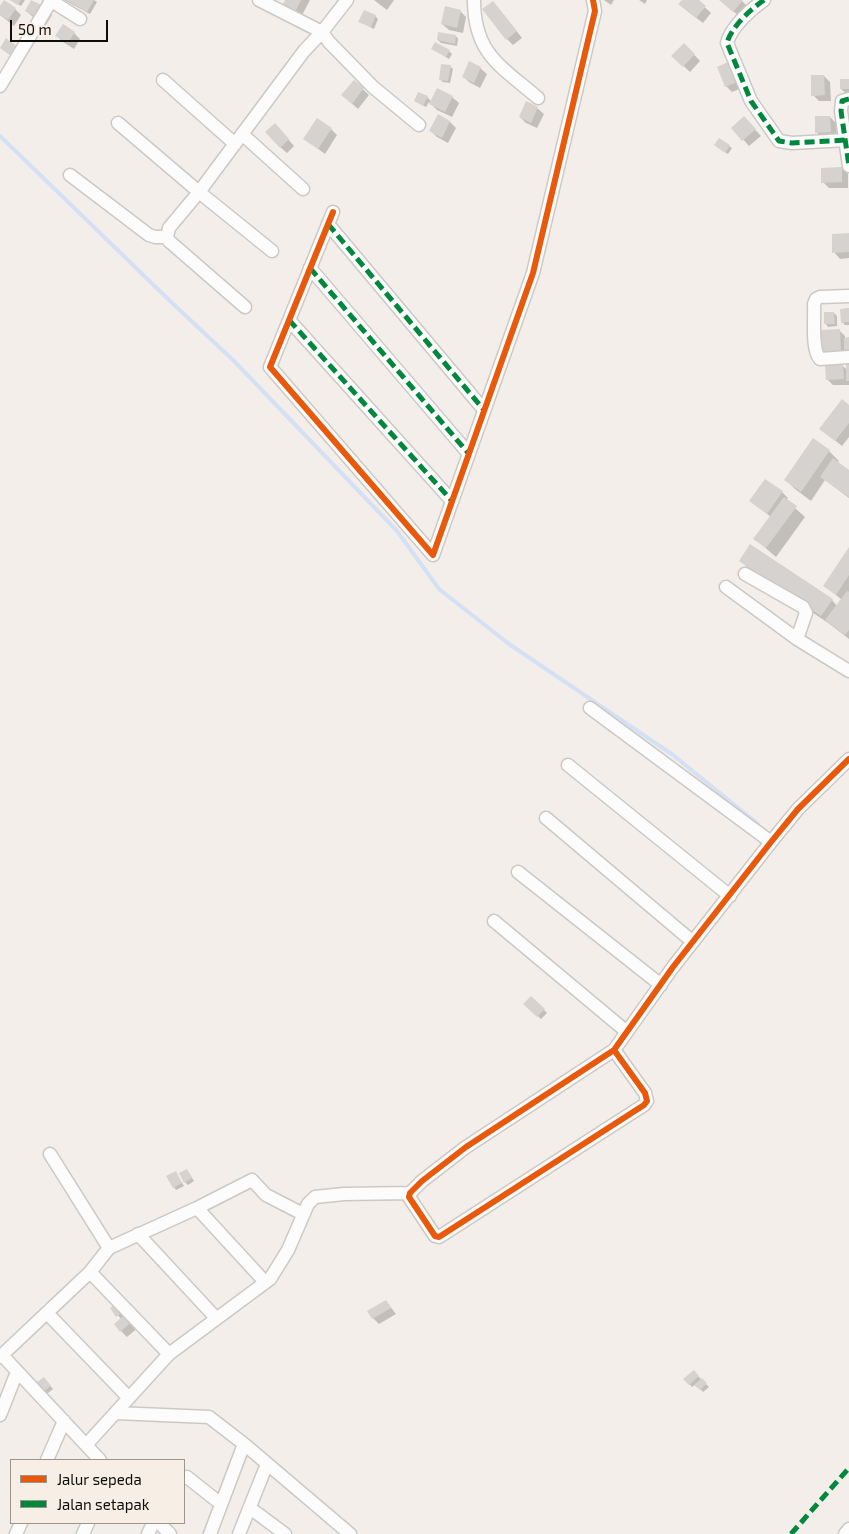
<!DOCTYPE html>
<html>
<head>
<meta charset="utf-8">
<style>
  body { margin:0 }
  #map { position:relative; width:849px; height:1534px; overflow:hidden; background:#f3eee9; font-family:"Exo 2",sans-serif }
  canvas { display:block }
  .legend { position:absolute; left:10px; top:1459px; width:175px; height:65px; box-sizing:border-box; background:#f7efe5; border:1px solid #9a958d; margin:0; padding:6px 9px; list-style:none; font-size:15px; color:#0f0d0a }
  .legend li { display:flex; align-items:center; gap:10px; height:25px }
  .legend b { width:25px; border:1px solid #9a958d }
  .scale { position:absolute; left:10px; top:20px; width:98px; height:22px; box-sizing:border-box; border:2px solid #0f0d0a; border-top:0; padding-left:6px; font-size:15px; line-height:18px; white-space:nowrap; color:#0f0d0a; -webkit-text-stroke:4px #f7efe5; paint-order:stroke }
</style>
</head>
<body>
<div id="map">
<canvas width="849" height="1534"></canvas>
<ul class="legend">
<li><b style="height:6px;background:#e8590c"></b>Jalur sepeda</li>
<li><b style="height:6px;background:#00873e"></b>Jalan setapak</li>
</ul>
<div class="scale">50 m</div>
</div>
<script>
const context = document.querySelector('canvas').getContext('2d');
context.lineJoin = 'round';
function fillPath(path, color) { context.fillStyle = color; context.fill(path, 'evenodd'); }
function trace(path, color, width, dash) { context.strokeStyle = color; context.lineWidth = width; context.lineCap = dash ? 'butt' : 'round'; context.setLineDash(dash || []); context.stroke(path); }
const shadow = new Path2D(`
  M10,0H25L21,6Z
  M64,0H94L97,2L90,14Z
  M286,0H310L299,21Z
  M374,0H394L387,10Z
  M604,0H614L611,5Z
  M639,0H647L645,4Z
  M683,0H697L711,13L703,23L686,10Z
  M720,0H741L748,7L740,17Z
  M0,8L15,9L21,15L14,26L0,15Z
  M46,8L52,15L46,25L33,17L26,11Z
  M499,9L522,38L513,45L507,39Z
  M460,11L466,17L463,33L449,30L442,24Z
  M375,16L378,19L374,29L360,22Z
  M74,33L80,39L74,49L63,42L57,36Z
  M456,36L458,39L457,46L441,43L438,40Z
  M684,44L700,61L690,72L673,56Z
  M436,51H449L452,54L449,59Z
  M728,64L742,88L732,92L726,86Z
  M450,66L453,69L450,83L443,82L440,79Z
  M480,68L487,74L480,88L469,82L463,76Z
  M824,76L830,82L831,101H819L813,95Z
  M849,80V95H848L841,89Z
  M354,81L369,95L358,109L349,101Z
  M427,97L432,102L452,97L459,103L452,117L437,110L429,102L426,107L415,101Z
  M537,108L544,114L537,128L526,123L520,117Z
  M438,116L450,122L456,128L448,143L437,137L431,131Z
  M830,117L836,123L837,138H823L816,132Z
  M750,124L761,136L749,146L733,128Z
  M331,129L337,135L325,154L305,139Z
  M281,131L294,146L287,153L280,147Z
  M729,146L732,148L728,154L719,148Z
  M841,168L848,174V188H829L823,182Z
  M849,234V258L840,259L834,252Z
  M849,309V325H845L842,322Z
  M834,313L837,316V326L828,327L826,324Z
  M839,330L845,336V339H849L846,353L829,359Z
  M849,363V385H833L827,379L843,366L847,370Z
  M849,406V437L842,446L821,429Z
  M814,440L829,451L839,461L837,463L849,471V498L825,480L811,501L795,489L786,480Z
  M782,492L788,498L786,500L805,517L776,557L755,539L771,517L751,501Z
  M849,549V639L831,625L750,570L740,560L832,600L837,606L842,600L825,586Z
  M531,997L547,1013L541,1019L525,1004Z
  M175,1172L184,1186L176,1190L174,1187Z
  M189,1173L194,1181L188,1185L185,1182Z
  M386,1301L396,1314L379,1324L373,1318Z
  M112,1308L135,1319L140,1326L127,1337L121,1331V1319Z
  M696,1374L709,1387L703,1392L696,1384L692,1387L685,1379Z
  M44,1378L53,1389L44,1396Z`);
const stream = new Path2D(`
  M0,136L169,300L234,361L397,531L439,589L509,644L673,755L758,824`);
const building = new Path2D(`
  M4,0L16,8L8,20L0,15V6Z
  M10,0H21L18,5Z
  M31,0L46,7L40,19L25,11Z
  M66,0H94L87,12Z
  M285,0H301L293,16L280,9Z
  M682,0H699L706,6L696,18L678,4Z
  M719,0H743L733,12Z
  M493,1L517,31L506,40L482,9Z
  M445,6L461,10L457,28L441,24Z
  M364,10L376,15L371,27L358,22Z
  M63,24L75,32L68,43L55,36Z
  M438,32L456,35L455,44L437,40Z
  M6,38L21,49L15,59L0,48Z
  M435,42L450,50L446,57L431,49Z
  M684,43L695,54L683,67L671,56Z
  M469,61L481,67L474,83L462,77Z
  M728,62L737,82L725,87L717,67Z
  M441,64L451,65L448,81L439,80Z
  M811,75H824L825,95L811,96Z
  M840,79H849V89H840Z
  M354,80L364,88L352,104L341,95Z
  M437,88L453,96L445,112L429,104Z
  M418,92L428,96L423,106L414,101Z
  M526,101L538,107L531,123L519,117Z
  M438,114L450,121L442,138L429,131Z
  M744,116L756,129L742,141L731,128Z
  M815,116H830L831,132L815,133Z
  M317,118L332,128L318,149L303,139Z
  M275,123L289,139L280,148L265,132Z
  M719,138L730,145L725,153L714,145Z
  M842,167V182L821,183V168Z
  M849,233V252L832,253V234Z
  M849,308V322L841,323L840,309Z
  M824,312H834L835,324H824Z
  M840,329L841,352L821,353V330Z
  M849,337V352L844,353V338Z
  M846,362H849V381H846Z
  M825,365H843L844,379L826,380Z
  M842,399L849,405V423L835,441L819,429Z
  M813,438L830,450L801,492L784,480Z
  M833,458L849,470V497L820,477Z
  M765,479L783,491L767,514L749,501Z
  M784,497L797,506L766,548L753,539Z
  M750,544L833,599L821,616L739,561Z
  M849,547V575L836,595L823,586Z
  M847,591L849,592V630L845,635L825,620Z
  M531,996L545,1009L537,1017L523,1004Z
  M187,1169L192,1178L184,1183L179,1173Z
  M176,1171L182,1183L173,1188L166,1176Z
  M122,1299L128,1308L116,1317L110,1308Z
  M386,1300L391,1308L372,1319L367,1311Z
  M129,1311L135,1319L120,1332L114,1324Z
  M694,1370L699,1376L689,1385L683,1379Z
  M44,1377L51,1386L40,1394L33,1385Z
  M702,1378L707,1383L700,1390L694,1385Z`);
const street = new Path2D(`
  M50,0L80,19
  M347,0L322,32L329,42L373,87L419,125
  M474,0C474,54 501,66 538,98
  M764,0C751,9 731,27 727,43L751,101L779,141L792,143L846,140
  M163,80L235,144
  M0,86L51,1
  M849,99L842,101L841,111L849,166
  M118,123L199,192L272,251
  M242,134L303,189
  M70,175L149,235L155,237H167
  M333,212L270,367L433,555L533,273L595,11L593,0
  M328,224L484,410
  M310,268L469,454
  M849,296L820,297L816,299L814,304C815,317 811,350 820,359L849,357
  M245,307L169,241L167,237L169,228L199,192L304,51L322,32L259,0
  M289,320L452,501
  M745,574L803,607L806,613L797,639
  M726,587L797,639L849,671
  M590,708L771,842
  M568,765L730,896
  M546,818L693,942
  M518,872L661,985
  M494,921L627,1032
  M614,1050L645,1093L647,1101L644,1105L439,1237L435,1236L409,1197L410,1193L422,1181L466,1147L614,1050L673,967L771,842L798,809L849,759
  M50,1154L109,1248
  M197,1208L265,1282
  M138,1234L216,1318
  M90,1272L169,1354
  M47,1313L129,1398
  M2,1355L100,1460
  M0,1357L90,1272L109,1248L197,1208L252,1180L266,1195L303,1214
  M116,1413L209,1417L244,1444L350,1534
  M0,1415L17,1372
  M86,1445L169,1354L270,1279L288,1250L308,1204L315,1197L344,1194L410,1193
  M47,1460L64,1421
  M184,1478L187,1477L221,1504
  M250,1508L285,1534
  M159,1523L170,1534
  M16,1534L21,1523
  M83,1534L88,1523
  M148,1534L153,1523
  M210,1534L244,1444
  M239,1534L267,1464
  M845,1534L849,1529`);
const quiet = new Path2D(`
  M764,0C751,9 731,27 727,43L751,101L779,141L792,143L846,140
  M849,99L842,101L841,111L849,166
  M328,224L484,410
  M310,268L469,454
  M289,320L452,501
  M791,1534L849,1468`);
const cycleway = new Path2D(`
  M333,212L270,367L433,555L533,273L595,11L593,0
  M614,1050L645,1093L647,1101L644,1105L439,1237L435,1236L409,1197L410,1193L422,1181L466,1147L614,1050L673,967L771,842L798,809L849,759`);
fillPath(shadow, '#0003');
trace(stream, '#d4e0f4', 4);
fillPath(building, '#d6d2cf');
trace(street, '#ccc9c5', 15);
trace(street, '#fdfcfc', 12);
trace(quiet, '#00873e', 5, [10, 5]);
trace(cycleway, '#e8590c', 6);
</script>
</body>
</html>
